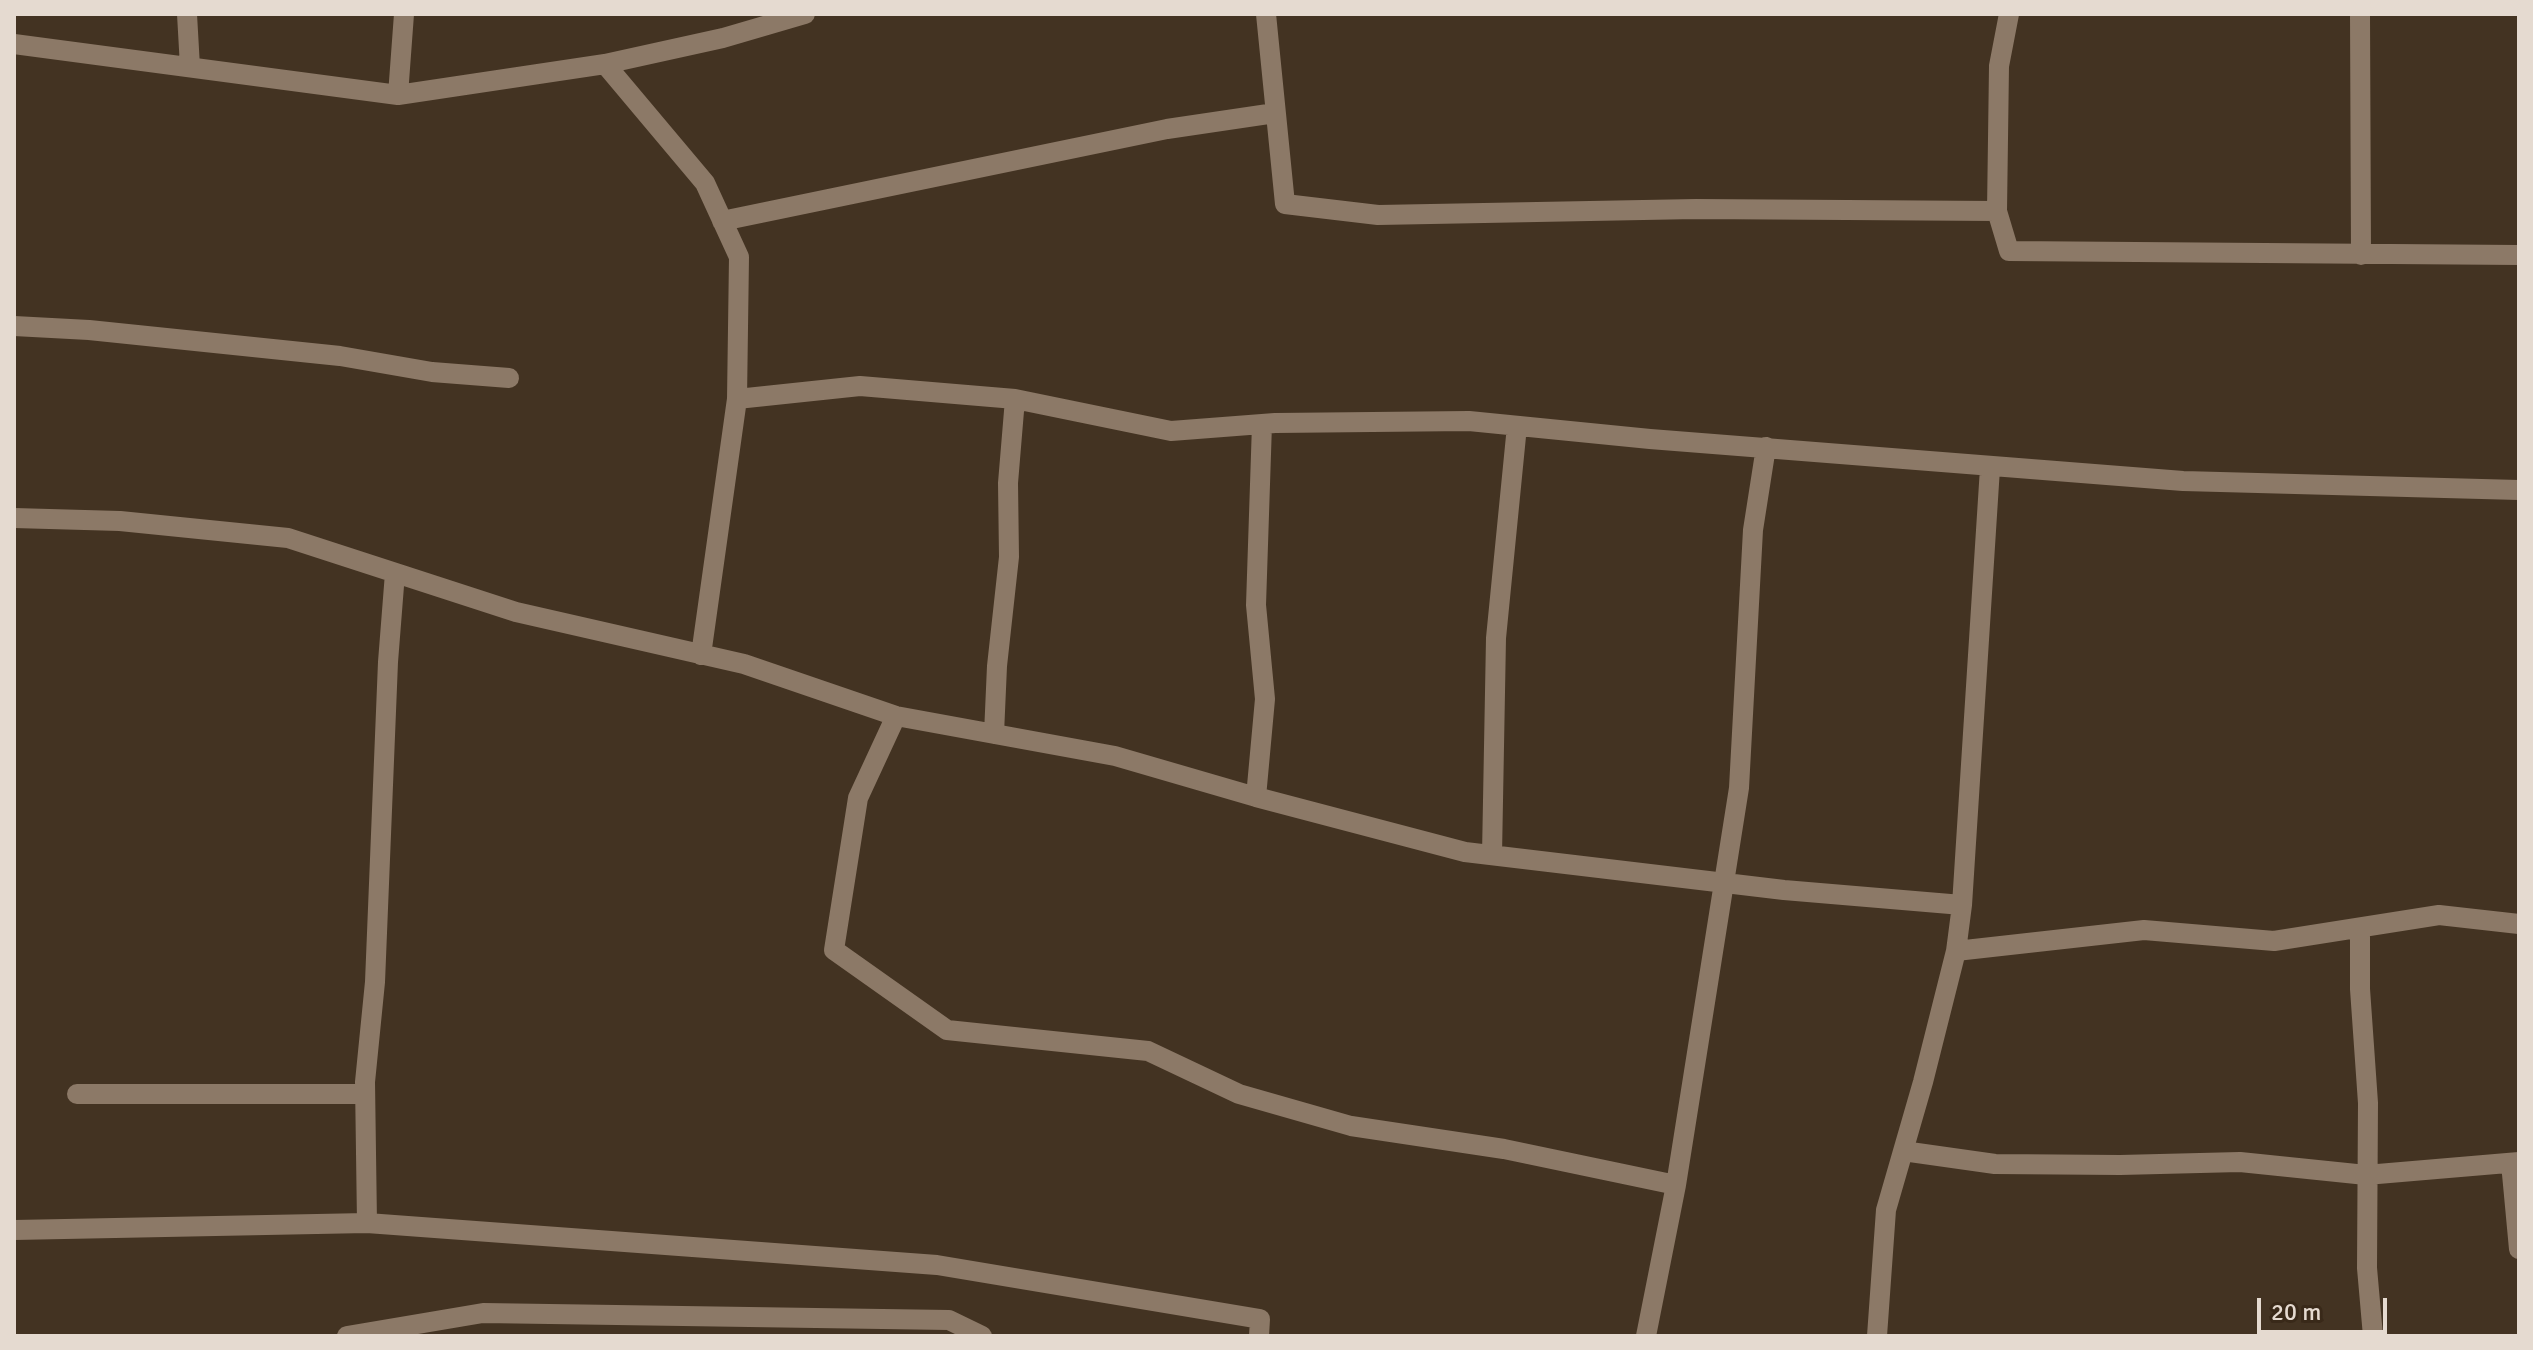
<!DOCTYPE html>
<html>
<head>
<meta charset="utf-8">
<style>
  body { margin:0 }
  #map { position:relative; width:2533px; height:1350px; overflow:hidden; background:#433322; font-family:Signika,sans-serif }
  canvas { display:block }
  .frame { position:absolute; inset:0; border:16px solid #e5dad0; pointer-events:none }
  .scale { position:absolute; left:2257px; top:1298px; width:130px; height:36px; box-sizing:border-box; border:4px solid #e5dad0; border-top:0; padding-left:10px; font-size:24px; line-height:28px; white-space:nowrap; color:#e5dad0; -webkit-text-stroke:6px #392919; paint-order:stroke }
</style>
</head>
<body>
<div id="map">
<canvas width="2533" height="1350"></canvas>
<div class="frame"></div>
<div class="scale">20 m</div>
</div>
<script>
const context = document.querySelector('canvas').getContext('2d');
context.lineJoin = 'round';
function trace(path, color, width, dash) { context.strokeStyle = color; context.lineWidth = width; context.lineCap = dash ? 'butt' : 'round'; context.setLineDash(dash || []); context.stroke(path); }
const minor = new Path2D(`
  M187,14L190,67
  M1266,14L1285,204L1378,215L1696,209L1997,211L1999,66L2009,14
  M2360,14L2361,255
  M14,44L398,95L404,14
  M605,64L723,38L805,14
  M398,95L605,64L705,183L739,257L737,399L701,655
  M1997,211L2009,251L2519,255
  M722,221L1167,129L1275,113
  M14,326L89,330L340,356L432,372L509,378
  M737,399L860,386L1015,399L1171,431L1275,423L1469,421L1650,439L2183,481L2519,490
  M14,518L120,521L288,538L516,612L744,664L896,716L1115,756L1256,797L1465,852L1784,890L1962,905L1956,951L2144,930L2274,941L2439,915L2519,924
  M896,716L858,798L834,950L947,1030L1148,1051L1239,1094L1351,1126L1504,1149L1676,1185L1646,1336
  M994,734L997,666L1009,557L1008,483L1015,399
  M1256,797L1265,699L1256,605L1262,424
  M1492,855L1496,638L1517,426
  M1962,905L1990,468
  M2360,928V989L2368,1103L2367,1268L2373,1336
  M77,1094H365
  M1903,1151L1995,1164L2120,1165L2240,1162L2366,1175L2519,1162
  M2511,1163L2519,1249
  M1676,1185L1739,788L1753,530L1766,447
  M367,1223L365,1082L375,982L388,662L395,573
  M14,1230L367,1223L937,1265L1260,1319L1259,1336
  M347,1336L483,1313L949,1320L982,1336
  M1877,1336L1886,1210L1923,1082L1956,951`);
trace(minor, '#8c7967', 20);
</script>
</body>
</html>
